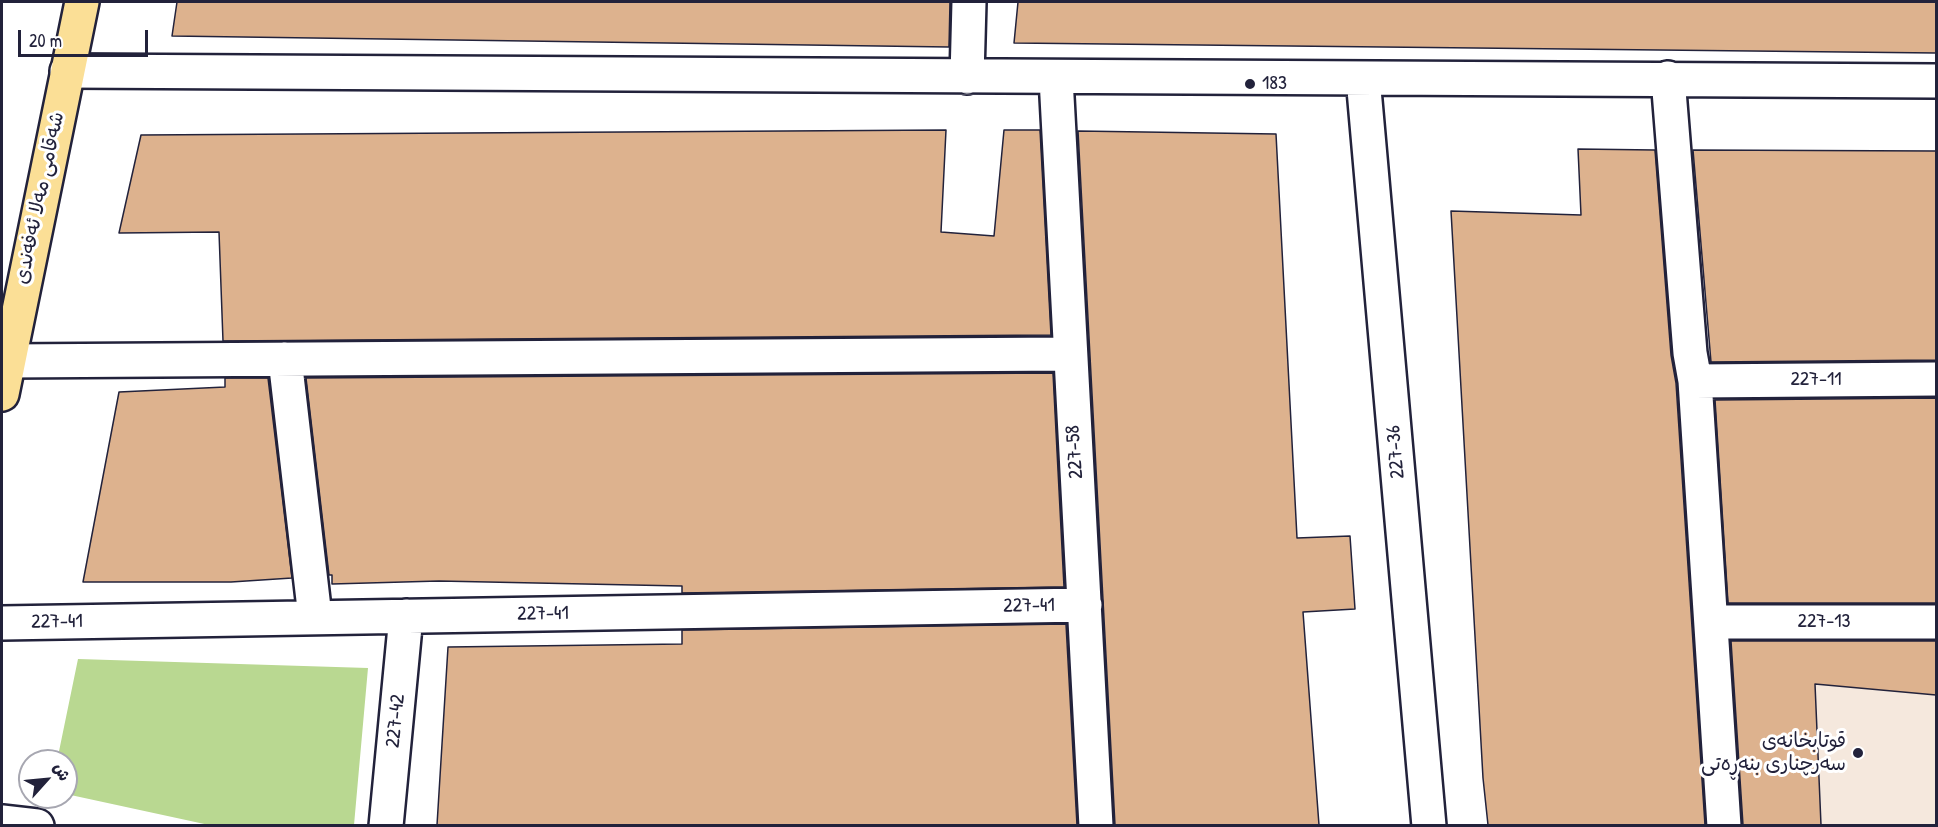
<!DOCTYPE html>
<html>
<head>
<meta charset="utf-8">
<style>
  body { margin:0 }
  #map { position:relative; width:1938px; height:827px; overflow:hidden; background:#fff; font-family:"Patrick Hand","Playpen Sans Arabic",sans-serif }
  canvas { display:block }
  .frame { position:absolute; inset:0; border:3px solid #22223b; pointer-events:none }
  .north { position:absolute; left:18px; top:749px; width:60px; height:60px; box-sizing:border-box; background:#fff; border:2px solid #a7a7b1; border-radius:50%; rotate:63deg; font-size:16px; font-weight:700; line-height:24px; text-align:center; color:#22223b }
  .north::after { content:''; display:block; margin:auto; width:21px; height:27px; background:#22223b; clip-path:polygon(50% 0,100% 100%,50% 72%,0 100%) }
  .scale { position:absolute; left:18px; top:30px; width:130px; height:27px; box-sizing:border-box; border:3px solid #22223b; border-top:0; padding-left:8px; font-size:18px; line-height:21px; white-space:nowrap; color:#22223b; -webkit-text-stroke:4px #fff; paint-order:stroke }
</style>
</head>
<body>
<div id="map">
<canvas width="1938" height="827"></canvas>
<div class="frame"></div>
<div class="north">ش</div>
<div class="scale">20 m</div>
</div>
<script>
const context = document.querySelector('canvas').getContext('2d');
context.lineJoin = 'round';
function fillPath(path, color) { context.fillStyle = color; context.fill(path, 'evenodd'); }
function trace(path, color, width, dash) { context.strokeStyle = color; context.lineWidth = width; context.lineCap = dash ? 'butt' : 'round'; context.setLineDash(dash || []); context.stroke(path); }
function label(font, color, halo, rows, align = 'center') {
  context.font = font + ' "Patrick Hand","Playpen Sans Arabic",sans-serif'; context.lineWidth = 6; context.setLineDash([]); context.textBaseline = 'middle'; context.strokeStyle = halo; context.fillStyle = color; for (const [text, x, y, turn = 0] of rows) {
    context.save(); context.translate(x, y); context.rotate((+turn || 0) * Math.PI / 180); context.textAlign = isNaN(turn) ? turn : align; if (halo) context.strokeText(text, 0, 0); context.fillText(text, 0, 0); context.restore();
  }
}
const built = new Path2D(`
  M1778,681H1936V825H1782Z`);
const green = new Path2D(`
  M78,659L368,668L354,825H209L66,794V761H57Z`);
const building = new Path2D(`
  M177,2H950L949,47L172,36Z
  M1018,2H1936V53L1014,43Z
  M946,130L941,232L994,236L1004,130H1040L1051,335L223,341L219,232L119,233L141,135Z
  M1078,131L1276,134L1297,538L1350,536L1355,609L1303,612L1319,825H1115Z
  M1578,149L1655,150L1671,355L1676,383L1705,825H1488L1483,778L1451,211L1581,215Z
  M1693,150L1936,151V360L1711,362Z
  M1053,373L1064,587L682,593V586L439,581L332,584V575H329L306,378Z
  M225,378H268L292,578L231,582H83L119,392L225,387Z
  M1936,398V603H1728L1715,400Z
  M1066,624L1077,825H437L448,647L682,644V630Z
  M1731,641H1936V695L1815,684L1821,825H1743Z`);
const minor = new Path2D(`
  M67,71L1936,81
  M967,77L969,2
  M1056,78L1096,826
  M1363,78L1429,826
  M1668,78L1690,353L1695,381L1724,826
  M285,359L315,617
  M7,361L1069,354
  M1695,381L1936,379
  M1711,622H1936
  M2,623L1085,605
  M2,822L37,826
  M386,826L406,616`);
const major = new Path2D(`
  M2,394L82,2`);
const markers = [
  [1250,84,6,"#22223b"],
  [1858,753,6,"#22223b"]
];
const poiNames = [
  ["183",1262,84],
  ["قوتابخانەی",1846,742,"right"],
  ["سەرچناری بنەڕەتی",1846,765,"right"]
];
const streetNames = [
  ["شەقامی مەلا ئەفەندی",40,198,-78],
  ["227-11",1816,380],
  ["227-58",1075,452,-94],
  ["227-36",1396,452,-95],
  ["227-41",1029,606,-1],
  ["227-41",543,614,-1],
  ["227-41",57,622,-1],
  ["227-13",1824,622],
  ["227-42",396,721,-84]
];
fillPath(built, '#f5e8dd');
fillPath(green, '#b9d891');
fillPath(building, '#ddb28e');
trace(building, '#22223b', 1.5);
trace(minor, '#22223b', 38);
trace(major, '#22223b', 38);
trace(minor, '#fff', 33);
trace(major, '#fbdf96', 33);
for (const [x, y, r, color] of markers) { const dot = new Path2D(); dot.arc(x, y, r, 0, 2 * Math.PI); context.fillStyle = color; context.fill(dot); trace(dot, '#fff', 2); }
label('20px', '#22223b', '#fff', poiNames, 'left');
label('20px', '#22223b', '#fff', streetNames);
</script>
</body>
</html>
